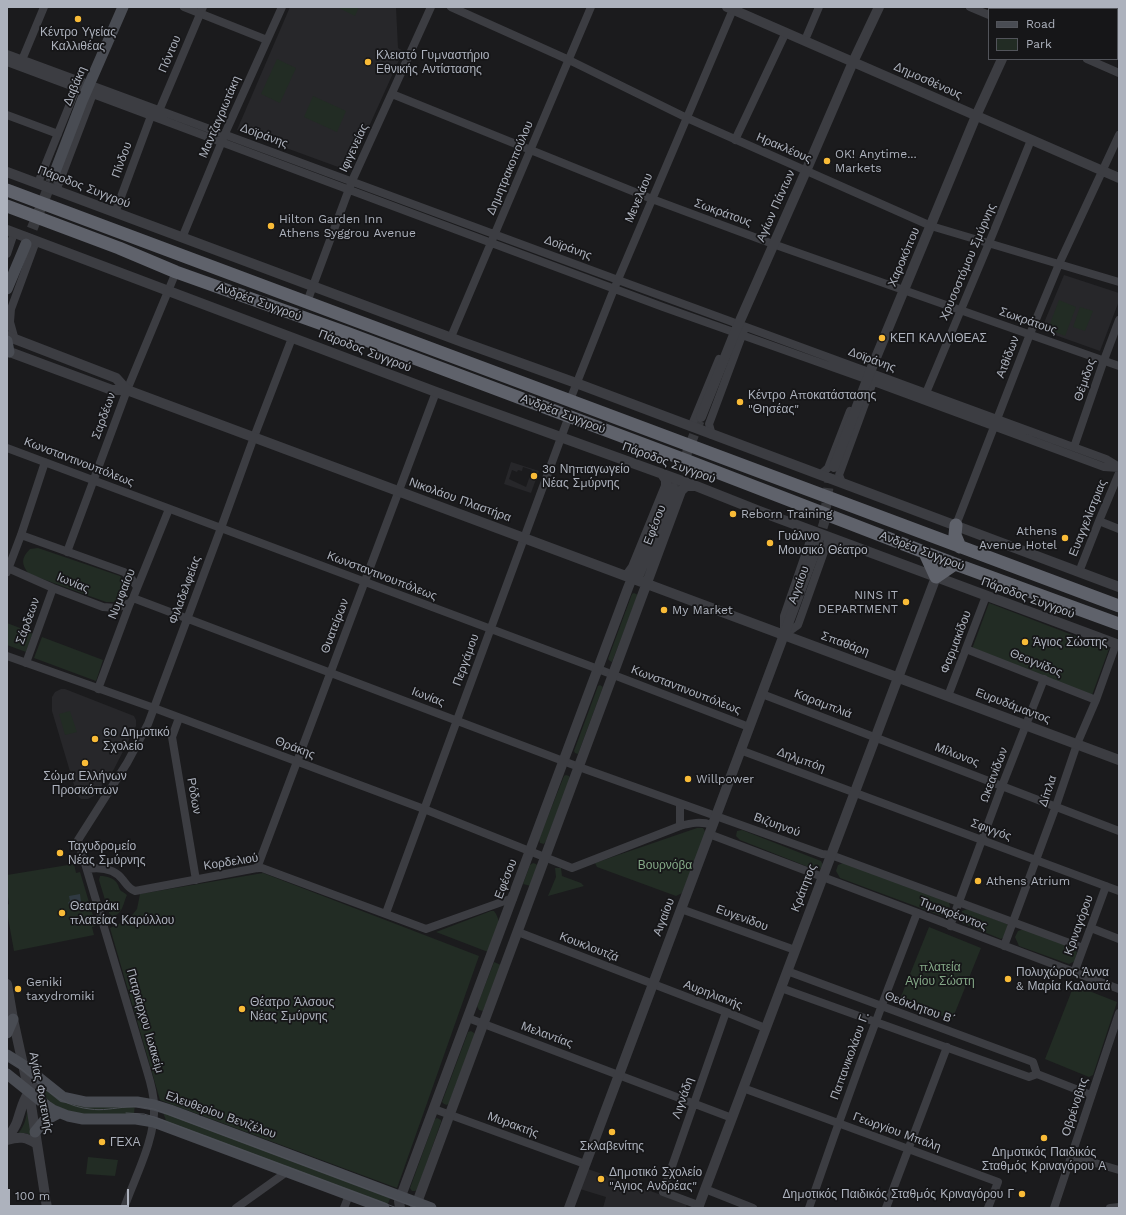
<!DOCTYPE html>
<html>
<head>
<meta charset="utf-8">
<style>
  body { margin:0 }
  #map { position:relative; width:1126px; height:1215px; overflow:hidden; background:#1b1b1d; font-family:"Work Sans",sans-serif }
  canvas { display:block }
  .frame { position:absolute; inset:0; border:8px solid #adb2bd; pointer-events:none }
  .legend { position:absolute; left:988px; top:8px; width:130px; height:52px; box-sizing:border-box; background:#161618; border:1px solid #52545a; margin:0; padding:5px 7px; list-style:none; font-size:12px; color:#adb2bd }
  .legend li { display:flex; align-items:center; gap:8px; height:20px }
  .legend b { width:20px; border:1px solid #52545a }
  .scale { position:absolute; left:8px; top:1189px; width:121px; height:18px; box-sizing:border-box; border:2px solid #adb2bd; border-top:0; padding-left:5px; font-size:12px; line-height:14px; white-space:nowrap; color:#adb2bd; -webkit-text-stroke:3px #161618; paint-order:stroke }
</style>
</head>
<body>
<div id="map">
<canvas width="1126" height="1215"></canvas>
<div class="frame"></div>
<ul class="legend">
<li><b style="height:5px;background:#494c53"></b>Road</li>
<li><b style="height:11px;background:#222c24"></b>Park</li>
</ul>
<div class="scale">100 m</div>
</div>
<script>
const context = document.querySelector('canvas').getContext('2d');
context.lineJoin = 'round';
function fillPath(path, color) { context.fillStyle = color; context.fill(path, 'evenodd'); }
function trace(path, color, width, dash) { context.strokeStyle = color; context.lineWidth = width; context.lineCap = dash ? 'butt' : 'round'; context.setLineDash(dash || []); context.stroke(path); }
function label(font, color, halo, rows, align = 'center') {
  context.font = font + ' "Work Sans",sans-serif'; context.lineWidth = 3.5; context.setLineDash([]); context.textBaseline = 'middle'; context.strokeStyle = halo; context.fillStyle = color; for (const [text, x, y, turn = 0] of rows) {
    context.save(); context.translate(x, y); context.rotate((+turn || 0) * Math.PI / 180); context.textAlign = isNaN(turn) ? turn : align; if (halo) context.strokeText(text, 0, 0); context.fillText(text, 0, 0); context.restore();
  }
}
const built = new Path2D(`
  M290,7H396L398,48L403,51L349,171L237,130Z
  M1064,275L1119,293V301L1100,351L1041,330Z
  M511,462L539,471L531,493L504,484ZM523,467L532,470L526,487L509,479L512,470L517,472L518,470L522,471Z
  M61,689H65L134,716L136,720V726L114,769L94,796L88,799H81L77,795L52,711V697L55,692Z
  M588,1169L687,1204L686,1208H603L606,1197L580,1189Z`);
const green = new Path2D(`
  M337,7H359L355,16Z
  M277,59L296,68L280,103L261,94Z
  M313,96L346,111L337,132L304,117Z
  M1059,300L1076,307L1065,336L1048,329Z
  M1080,307L1093,311L1085,331L1073,327Z
  M38,548L120,576C128,585 129,589 123,600L114,602H106L29,574C21,564 21,558 30,549Z
  M634,593L638,595L612,662L610,661L608,659L632,594Z
  M989,603L1109,649L1092,695L972,649Z
  M7,623L33,633L26,652L7,645Z
  M42,637L103,660L96,681L34,658Z
  M600,685L603,687L578,754L575,753L574,751L598,686Z
  M70,711L77,732L65,735L59,714Z
  M566,775L569,776L570,779L546,841L544,844L540,843L539,839L564,776Z
  M697,828H703L706,833L682,893L676,896L597,867L595,863Z
  M742,830L821,861L823,865L821,868L816,870L740,840L736,836L737,831Z
  M845,862L949,902L950,907L948,914L942,916L840,878L836,871L838,865Z
  M533,863L536,864L538,866L531,886L523,884L530,865Z
  M74,864L76,873L80,872L96,926L92,927L94,935L14,951L7,912V905L9,904L7,890V875Z
  M555,868H561L562,876L581,883L584,886L548,896L556,877Z
  M263,873L479,956L397,1188L160,1100L110,928L129,919L137,909L140,894Z
  M100,876C107,876 115,878 118,885C119,887 119,889 121,891C123,892 125,893 127,895C123,903 123,915 112,916L109,913L99,880Z
  M967,909L1007,924L1009,930L1007,935L1001,939L962,923L961,917L962,911Z
  M491,911H494C497,915 498,918 499,923L488,952L436,932Z
  M929,927L981,948L952,1020L900,999Z
  M1024,929L1071,947L1077,952L1075,961L1069,964L1019,946L1015,937L1018,931Z
  M494,962L501,965L483,1011L479,1010L477,1006Z
  M1074,985L1117,1002L1093,1075L1089,1077L1045,1059Z
  M471,1031L474,1033L475,1035L449,1103L447,1105L444,1104L442,1102L468,1032Z
  M46,1088L57,1095L135,1104L134,1114H75L54,1105L40,1094Z
  M162,1110L392,1194L387,1206L167,1123Z
  M27,1111L33,1137L26,1133L17,1135C23,1128 26,1121 27,1111Z
  M437,1118L441,1120V1122L417,1190L415,1191H412L410,1188L435,1119Z
  M88,1157L118,1160L115,1176L86,1174Z`);
const water = new Path2D(`
  M80,894L81,902L73,904L72,906L68,903L70,901L69,896Z`);
const tertiaryTunnel = new Path2D(`
  M674,486L701,417
  M818,542L824,523L829,483L834,467`);
const secondaryTunnel = new Path2D(`
  M26,244L53,177`);
const minor = new Path2D(`
  M184,7L267,40
  M451,7L569,60L687,118L931,226L1119,282
  M970,7L989,15
  M805,40L819,7
  M7,54L618,280L1106,459L1119,467
  M1087,59L1119,73
  M22,60L44,7
  M7,62L663,307L863,378L1104,467L1119,468
  M392,94L652,199L773,244L1119,366
  M159,111L203,7
  M7,115L58,134
  M735,140L786,32
  M38,183L78,84
  M56,191L94,91
  M115,213L151,116
  M182,238L227,129L282,7
  M7,254L14,233
  M307,302L352,181L431,7
  M451,337L591,7
  M15,340L10,322L11,309L36,241
  M926,393L989,243L1031,140
  M570,400L614,289L734,7
  M691,427L719,359
  M712,435L709,424L744,330
  M1074,447L1104,360L1119,320
  M7,448L598,669L749,727
  M820,475L828,468L850,411
  M842,483L839,475L873,382
  M1099,521L1119,529
  M956,525L1030,334L1059,264L1119,135
  M21,535L124,572L131,578L137,587
  M67,552L127,390L176,272
  M8,568L53,588L103,607L116,608L130,603
  M7,572L21,535L45,462
  M1079,572L1099,521L1119,473
  M133,598L579,767L822,854L831,855L1083,948
  M784,632V616L813,532
  M784,635L798,625L829,538
  M966,649L1096,700
  M7,656L154,708L424,809L572,868L680,826C691,823 701,821 712,825
  M26,663L53,588
  M98,689L130,603L133,598L169,509
  M762,694L1119,831
  M948,696L986,596
  M179,718L172,737L196,880
  M740,750L1119,891
  M680,826V804
  M709,834L1119,989
  M257,868L436,392
  M87,869C101,867 115,869 123,880C127,885 129,889 135,891L257,868H262L426,929L513,898
  M681,909L795,950
  M386,913L569,416
  M950,926L1002,786L1044,679
  M1091,928L1119,939
  M518,932L726,1012L765,1028
  M1004,946L1056,806L1077,744L1096,700L1116,644
  M787,971L1033,1062L1037,1074
  M1074,973L1106,886
  M781,988L1029,1077L1037,1074L1091,1095
  M468,1018L732,1118
  M743,1088L998,1182L988,1208
  M434,1109L585,1164
  M1071,1156L1119,1170
  M705,1189L753,1208
  M124,1208C135,1177 156,1138 154,1106C154,1090 148,1075 144,1061L78,840L127,763L148,724L221,528L254,437L292,338
  M236,1208L288,1171
  M344,1208L349,1195
  M700,1208L698,1205L663,1192L726,1012
  M809,1208C843,1109 879,1011 917,913
  M886,1208L947,1047
  M1054,1208L1119,1013
  M1110,1208L1119,1207`);
const tertiary = new Path2D(`
  M727,7L1119,178
  M1025,9L1026,7
  M7,172L465,343L576,383L1119,587
  M7,230L436,392L696,486L759,511L1119,645
  M7,336L116,378L127,390
  M7,351L112,390H127L1119,760
  M701,417L735,332L806,171L853,62L879,7
  M834,467L870,372L976,116L1002,59
  M625,575L628,574L633,567L666,486V480L662,474
  M639,575L673,488
  M7,984L13,1019L29,1092L47,1208
  M7,1138C11,1133 15,1128 17,1122C23,1106 24,1084 48,1086
  M7,1140C20,1136 26,1137 37,1144
  M400,1208L399,1201L401,1196L628,588L632,578L637,576
  M415,1208L681,491L686,486H696
  M569,1208L818,544
  M698,1208L936,577`);
const secondary = new Path2D(`
  M53,177L82,101L123,7
  M7,289L26,244
  M7,341L9,352
  M7,1033L13,1019
  M7,1055L23,1065L63,1097L86,1102H137L154,1105L170,1110L431,1208
  M7,1074L47,1106L53,1110L68,1116L83,1119H136L154,1122L384,1208
  M35,1132L44,1121L59,1113`);
const trunk = new Path2D(`
  M7,190L1119,606
  M7,206L119,248L176,272L347,333L688,461L955,564L1119,624
  M956,525L955,535L960,547
  M925,553L936,577L955,564`);
const tram = new Path2D(`
  M7,1059C36,1076 52,1105 90,1109C102,1111 114,1108 127,1107C136,1106 145,1107 154,1109L418,1208
  M126,1113L144,1114L154,1117L397,1208`);
const markers = [
  [78,19,4,"#f9bb37"],
  [368,62,4,"#f9bb37"],
  [827,161,4,"#f9bb37"],
  [271,226,4,"#f9bb37"],
  [882,338,4,"#f9bb37"],
  [740,402,4,"#f9bb37"],
  [534,476,4,"#f9bb37"],
  [733,514,4,"#f9bb37"],
  [1065,538,4,"#f9bb37"],
  [770,543,4,"#f9bb37"],
  [906,602,4,"#f9bb37"],
  [664,610,4,"#f9bb37"],
  [1025,642,4,"#f9bb37"],
  [95,739,4,"#f9bb37"],
  [85,763,4,"#f9bb37"],
  [688,779,4,"#f9bb37"],
  [60,853,4,"#f9bb37"],
  [978,881,4,"#f9bb37"],
  [62,913,4,"#f9bb37"],
  [1008,979,4,"#f9bb37"],
  [18,989,4,"#f9bb37"],
  [242,1009,4,"#f9bb37"],
  [612,1132,4,"#f9bb37"],
  [1044,1138,4,"#f9bb37"],
  [102,1142,4,"#f9bb37"],
  [601,1179,4,"#f9bb37"],
  [1022,1194,4,"#f9bb37"]
];
const poiNames = [
  ["Κέντρο Υγείας",78,32,"center"],
  ["Καλλιθέας",78,46,"center"],
  ["Κλειστό Γυμναστήριο",376,55],
  ["Εθνικής Αντίστασης",376,69],
  ["OK! Anytime...",835,154],
  ["Markets",835,168],
  ["Hilton Garden Inn",279,219],
  ["Athens Syggrou Avenue",279,233],
  ["ΚΕΠ ΚΑΛΛΙΘΕΑΣ",890,338],
  ["Κέντρο Αποκατάστασης",748,395],
  ["\"Θησέας\"",748,409],
  ["3ο Νηπιαγωγείο",542,469],
  ["Νέας Σμύρνης",542,483],
  ["Reborn Training",741,514],
  ["Athens",1057,531,"right"],
  ["Avenue Hotel",1057,545,"right"],
  ["Γυάλινο",778,536],
  ["Μουσικό Θέατρο",778,550],
  ["NINS IT",898,595,"right"],
  ["DEPARTMENT",898,609,"right"],
  ["My Market",672,610],
  ["Άγιος Σώστης",1033,642],
  ["6ο Δημοτικό",103,732],
  ["Σχολείο",103,746],
  ["Σώμα Ελλήνων",85,776,"center"],
  ["Προσκόπων",85,790,"center"],
  ["Willpower",696,779],
  ["Ταχυδρομείο",68,846],
  ["Νέας Σμύρνης",68,860],
  ["Athens Atrium",986,881],
  ["Θεατράκι",70,906],
  ["πλατείας Καρύλλου",70,920],
  ["Πολυχώρος Άννα",1016,972],
  ["& Μαρία Καλουτά",1016,986],
  ["Geniki",26,982],
  ["taxydromiki",26,996],
  ["Θέατρο Άλσους",250,1002],
  ["Νέας Σμύρνης",250,1016],
  ["ΓΕΧΑ",110,1142],
  ["Σκλαβενίτης",612,1146,"center"],
  ["Δημοτικός Παιδικός",1044,1152,"center"],
  ["Σταθμός Κριναγόρου Α",1044,1166,"center"],
  ["Δημοτικό Σχολείο",609,1172],
  ["\"Αγιος Ανδρέας\"",609,1186],
  ["Δημοτικός Παιδικός Σταθμός Κριναγόρου Γ",1014,1194,"right"]
];
const streetNames = [
  ["Πόντου",170,54,-67],
  ["Δημοσθένους",928,81,24],
  ["Δαβάκη",75,86,-67],
  ["Μαντζαγριωτάκη",220,117,-67],
  ["Δοϊράνης",264,136,20],
  ["Ιφιγενείας",354,148,-65],
  ["Ηρακλέους",784,148,23],
  ["Πίνδου",122,160,-70],
  ["Δημητρακοπούλου",510,168,-67],
  ["Πάροδος Συγγρού",84,187,21],
  ["Μενελάου",639,198,-67],
  ["Αγίων Πάντων",776,206,-66],
  ["Σωκράτους",723,213,20],
  ["Δοϊράνης",568,248,20],
  ["Χαροκόπου",904,257,-67],
  ["Χρυσοστόμου Σμύρνης",968,262,-67],
  ["Ανδρέα Συγγρού",259,302,20],
  ["Σωκράτους",1028,321,19],
  ["Πάροδος Συγγρού",365,351,21],
  ["Ατθίδων",1008,357,-69],
  ["Δοϊράνης",872,360,20],
  ["Θέμιδος",1085,380,-71],
  ["Ανδρέα Συγγρού",563,414,21],
  ["Σαρδέων",104,416,-70],
  ["Κωνσταντινουπόλεως",79,462,21],
  ["Πάροδος Συγγρού",669,463,20],
  ["Νικολάου Πλαστήρα",460,500,20],
  ["Ευαγγελίστριας",1088,518,-68],
  ["Εφέσου",655,525,-69],
  ["Ανδρέα Συγγρού",922,551,21],
  ["Κωνσταντινουπόλεως",382,576,21],
  ["Ιωνίας",73,583,22],
  ["Αιγαίου",799,585,-70],
  ["Φιλαδελφείας",185,590,-70],
  ["Νυμφαίου",122,594,-68],
  ["Πάροδος Συγγρού",1028,598,20],
  ["Σάρδεων",28,621,-70],
  ["Θυατείρων",335,626,-69],
  ["Φαρμακίδου",956,642,-69],
  ["Σπαθάρη",845,644,20],
  ["Περγάμου",466,660,-70],
  ["Θεογνίδος",1036,663,22],
  ["Κωνσταντινουπόλεως",686,690,21],
  ["Ιωνίας",428,697,21],
  ["Καραμπλιά",823,704,21],
  ["Ευρυδάμαντος",1013,706,21],
  ["Θράκης",295,748,21],
  ["Μίλωνος",957,755,21],
  ["Δηλμπόη",801,760,20],
  ["Ωκεανίδων",994,775,-69],
  ["Δίπλα",1048,791,-71],
  ["Ρόδων",194,796,80],
  ["Βιζυηνού",777,825,20],
  ["Σφιγγός",991,830,20],
  ["Κορδελιού",231,862,-9],
  ["Εφέσου",506,879,-69],
  ["Κράτητος",804,888,-69],
  ["Τιμοκρέοντος",953,914,21],
  ["Αιγαίου",664,917,-69],
  ["Ευγενίδου",742,918,20],
  ["Κριναγόρου",1079,925,-70],
  ["Κουκλουτζά",589,947,21],
  ["Αυρηλιανής",713,995,21],
  ["Θεόκλητου Β΄",920,1008,20],
  ["Πατριάρχου Ιωακείμ",145,1021,74],
  ["Μελαντίας",547,1035,20],
  ["Παπανικολάου Γ.",850,1056,-70],
  ["Αγίας Φωτεινής",41,1093,79],
  ["Λιγνάδη",683,1098,-71],
  ["Οβρένοβιτς",1075,1107,-72],
  ["Ελευθερίου Βενιζέλου",221,1115,20],
  ["Μυρακτής",513,1125,20],
  ["Γεωργίου Μπάλη",897,1132,20]
];
const parkNames = [
  ["Βουρνόβα",665,865],
  ["πλατεία",940,967],
  ["Αγίου Σώστη",940,981]
];
fillPath(built, '#27272a');
fillPath(green, '#222c24');
fillPath(water, '#303a42');
trace(tertiaryTunnel, '#38393d', 10, [10, 5]);
trace(secondaryTunnel, '#38393d', 11, [11, 5.5]);
trace(minor, '#3c3d42', 8);
trace(tertiary, '#3c3d42', 10);
trace(secondary, '#494c53', 11);
trace(trunk, '#5f626b', 13);
trace(tram, '#4e5158', 1);
for (const [x, y, r, color] of markers) { const dot = new Path2D(); dot.arc(x, y, r, 0, 2 * Math.PI); context.fillStyle = color; context.fill(dot); trace(dot, '#161618', 1.5); }
label('12px', '#adb2bd', '#161618', poiNames, 'left');
label('12px', '#adb2bd', '#161618', streetNames);
label('12px', '#84a887', '#161618', parkNames);
</script>
</body>
</html>
